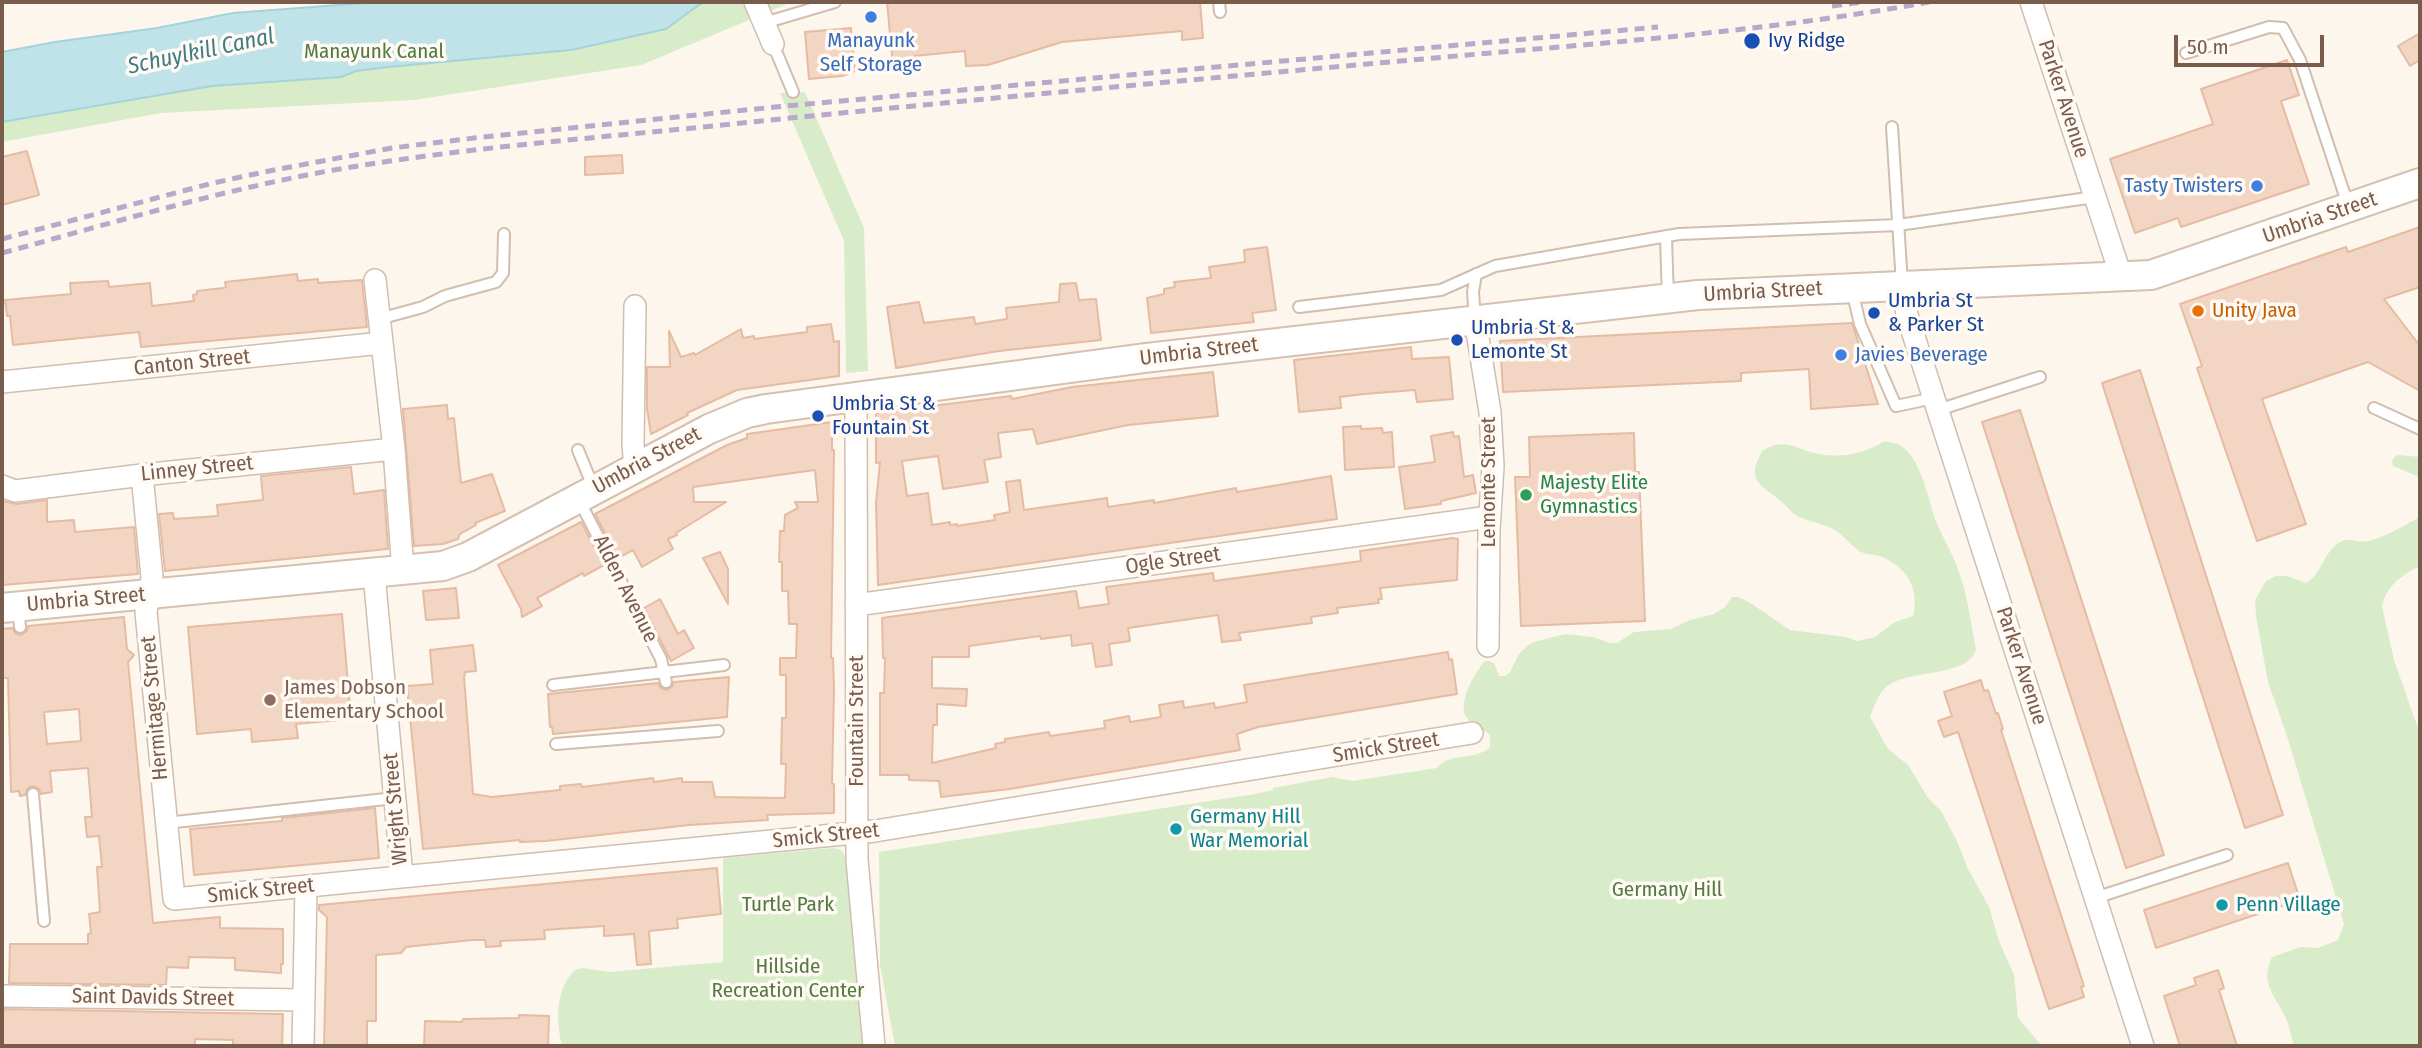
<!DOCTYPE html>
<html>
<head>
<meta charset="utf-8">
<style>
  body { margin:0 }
  #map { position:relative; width:2422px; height:1048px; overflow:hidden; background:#fdf6ec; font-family:"Fira Sans Condensed",sans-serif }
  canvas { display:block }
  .frame { position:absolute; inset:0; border:4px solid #7a5c4d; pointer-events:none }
  .scale { position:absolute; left:2174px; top:35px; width:150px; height:32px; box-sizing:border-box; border:4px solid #7a5c4d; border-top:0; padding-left:9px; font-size:21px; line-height:24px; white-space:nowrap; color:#7a5c4d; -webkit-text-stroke:5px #fffaf3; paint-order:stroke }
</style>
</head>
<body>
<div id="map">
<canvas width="2422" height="1048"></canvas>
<div class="frame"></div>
<div class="scale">50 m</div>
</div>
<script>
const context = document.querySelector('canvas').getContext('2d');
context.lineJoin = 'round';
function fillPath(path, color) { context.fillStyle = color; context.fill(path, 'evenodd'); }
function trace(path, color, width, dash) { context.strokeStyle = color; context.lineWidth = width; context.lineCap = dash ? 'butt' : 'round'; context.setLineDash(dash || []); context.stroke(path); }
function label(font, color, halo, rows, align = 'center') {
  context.font = font + ' "Fira Sans Condensed",sans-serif'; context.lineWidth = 7; context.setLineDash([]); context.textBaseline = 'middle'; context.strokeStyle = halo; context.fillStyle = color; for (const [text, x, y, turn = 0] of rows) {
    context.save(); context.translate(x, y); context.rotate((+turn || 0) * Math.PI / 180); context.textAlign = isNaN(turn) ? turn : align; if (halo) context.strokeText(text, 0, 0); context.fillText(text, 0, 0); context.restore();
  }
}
const green = new Path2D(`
  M378,2H792L641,65L414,100L161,113L2,142V52L55,42L157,28L233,13Z
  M805,92L864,228L868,371L846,373L844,241L780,93Z
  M1883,442C1919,438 1927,497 1936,521C1943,539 1954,556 1960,575C1968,598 1971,625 1976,649C1969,678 1907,669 1886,687C1878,694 1874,707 1870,717L1888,749L1908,765L1928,798L1941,811L1957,841L1968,869L1989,907L1999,941L2014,975L2018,1018L2042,1046H895L880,965L879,852L1255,794L1273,790V788L1332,777L1352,781L1437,768C1451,751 1474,762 1490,747V735C1483,729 1472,724 1467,718C1456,705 1475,672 1485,661C1496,660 1495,667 1499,676H1505L1510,672L1519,654L1528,645L1534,642L1565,634L1593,637L1610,643H1617L1634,632L1671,629L1690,620L1714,614L1725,607L1732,597H1738L1749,602L1790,630L1846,637L1857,641L1875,637L1895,622L1913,616C1920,589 1907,567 1880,556C1873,554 1866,555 1859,551C1850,544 1844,536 1835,530C1823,523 1810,522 1799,517C1792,514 1788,507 1782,502C1761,484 1745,482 1762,451C1786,436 1797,450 1819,454C1842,458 1863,454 1883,442Z
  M2399,455L2420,457V477L2393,466L2392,461L2394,457Z
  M2420,517V566C2403,574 2385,587 2382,607L2394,660L2420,734V1046H2294C2291,1037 2290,1027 2286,1019C2276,995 2259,985 2272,957L2301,947L2318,948L2338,940L2344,924L2286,733L2268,682L2256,616L2255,600L2266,581L2276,576H2287L2306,583C2320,576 2323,555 2337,544C2348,535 2358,544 2369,541C2384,537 2406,525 2420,517Z
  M833,848L841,850L845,856L862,1046H562C556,1021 555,989 575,970L583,968L609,972L723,962V858Z`);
const water = new Path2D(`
  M378,2H703L666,29L571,50L388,67L356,71L341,77L212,86L2,122V52L55,42L157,28L233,13Z`);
const building = new Path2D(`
  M887,2H1200L1203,38L1182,40V31L1062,42L988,65L966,66L965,51L914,56V65L893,67Z
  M851,28L855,71L842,76L809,79L805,32Z
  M2420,33V60L2410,66L2398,46Z
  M2287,60L2299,95L2281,101L2309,184L2181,227L2178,218L2135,233L2110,159L2213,124L2201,89Z
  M27,151L39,195L2,205V157Z
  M622,155L623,173L585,175V157Z
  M2420,227V287L2384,299L2420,346V391L2368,362L2262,399L2306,524L2257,541L2197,368L2202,366L2180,304L2346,247L2348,252Z
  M1267,247L1276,310L1252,313L1254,322L1151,333L1147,298L1164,294V289L1175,287L1174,282L1211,278L1209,267L1245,262L1244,250Z
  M297,274L298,281L318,279V283L362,280L367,327L141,347L139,332L13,345L10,316H7L5,300L71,294L70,283L108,281L109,287L150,283L152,306L194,301L193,295L197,294V291L223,288L226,287L225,282Z
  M1076,283L1079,300L1096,299L1101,340L999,351L896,368L887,307L919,302L924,323L974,317L975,324L1007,319L1006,308L1059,302L1060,284Z
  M1852,323L1878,404L1811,409L1809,369L1741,373V381L1503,392L1500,341Z
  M831,324L834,342L839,341V376L737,390L687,413L688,415L651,434L647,409V367H670L669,331L681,357L694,353L695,355L741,329L743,338L754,336V339L807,332V327Z
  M1411,347L1412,359L1449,357L1453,399L1417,402L1415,390L1364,394L1340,397L1341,408L1299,412L1294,360Z
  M2140,370L2283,815L2245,828L2102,383Z
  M1213,372L1218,416L1128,425L1037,444L1033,429L998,433L1001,457L984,460L988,482L943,489L938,456L902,461L907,496L928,493L932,525L950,522V525L957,524V526L995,520L994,515L1010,512L1006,482L1020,480L1024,510L1107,498L1108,507L1154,500V503L1236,488L1237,492L1331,476L1337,519L878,585L876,503L880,462L876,463V413L1011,396L1012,399L1072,387Z
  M447,405L448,419L454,418L461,483L492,474L505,511L475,523L476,525L460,534L458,539L443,544L414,546L403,409Z
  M2020,410L2164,855L2126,868L1982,422Z
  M832,422V450H834L831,658H833L834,689L832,784H834V813L767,815L768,820L689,825L546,841L520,842V840L423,849L407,686L433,684L430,650L473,645L476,671L465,672L464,677L473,794L492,797L560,790V786L581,784L582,787L653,778L654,782L682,778V782H712L715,797L785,798L786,764H781L782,718H786V675H780V658H796L797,624H789L788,591H782V562H779L780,531H784L785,515L798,508L795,502H818L815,470L693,487L694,502H726L676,533L677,535L668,539L673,549L642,567L633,550L618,558L595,514L727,445L747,438V434Z
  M1361,426V429L1382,428L1383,433L1392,432L1394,467L1345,470L1343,427Z
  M1453,432L1454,437L1459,436L1464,477L1473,475L1476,493L1441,501V504L1405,509L1399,467L1435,462L1431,436Z
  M1634,433L1635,472H1639L1645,621L1521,626L1515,477H1530L1529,437Z
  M351,467L354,494L384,490L388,549L165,571L159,514L173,513L174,519L218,516L217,505L263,500L261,476Z
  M47,500V522L74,520L75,532L134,527L138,574L2,585V501L17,504Z
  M581,522L604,565L584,576L583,573L537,598L542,606L522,617L521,609L498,565Z
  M1453,538L1458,539L1457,580L1380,588L1382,599H1378L1379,603L1337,608L1338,613L1311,617L1312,623L1239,633L1241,640L1222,642L1218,615L1128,628L1130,641L1109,644L1112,665L1096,667L1092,643L1072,646L1071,635L1041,639L1040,636L969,646V657H932V688L967,689L966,706L937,704V725H933L932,763L996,748L995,744L1005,742V739L1049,732L1050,736L1105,728L1104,721L1129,716L1130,722L1161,717L1159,705L1183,701L1184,708L1214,703L1215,708L1247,702L1244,685L1448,652L1449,660L1452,659L1457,694L1258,727L1237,734L1240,750L1010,789L941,797L939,781L909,780V775H880V693H884L885,658H883L882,618L1076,591L1079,608L1109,604L1106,587L1213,573L1214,581L1361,561L1360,551Z
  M720,552L728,569V604L703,558Z
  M456,588L459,618L426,620L423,591Z
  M660,599L678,634L684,630L694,648L671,661L644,608Z
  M342,614L351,719L296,724L298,738L252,742L251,729L197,734L188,627Z
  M124,617L127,649L134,655L128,662L153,923L220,917V928L283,929V964H281V973L235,970V958L189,957L188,968L167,967L166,985L9,983L10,944H88V934L91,933L89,914L100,912L97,867H102L99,836L87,837L85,817H92L88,768L50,771L52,792L41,794L39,789L33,786L28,788L25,795L20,796L19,791L11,792L8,678H2V629L12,628L16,634L21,635L27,631L28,626ZM79,709L81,741L47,744L44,712Z
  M729,677L727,717L553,734L552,727H550L548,694L658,683L661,688L667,690L672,687L674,682Z
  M1981,680L1984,691L1988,690L1996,714L1998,713L2003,729L2001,730L2084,986L2081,987L2084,997L2049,1009L1958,732L1944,737L1938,721L1952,716L1944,692Z
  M375,808L379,858L194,875L190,829L282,821V818Z
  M2288,863L2300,900L2156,948L2144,910Z
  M717,868L721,914L677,919L678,928L649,931L651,964L637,965L634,934L604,936V926L544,930L545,939L500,941L501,946L486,947L485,940H472L406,947L401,953L376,955V1021H367V1046H324L327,917L319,910V905Z
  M2218,970L2224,988L2219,990L2237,1046H2180L2164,996L2196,985L2194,978Z
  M2,1009L283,1014L282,1046H233V1040L195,1039V1046H2Z
  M519,1015L549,1016L548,1046H424L425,1021L462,1022L463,1019L519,1018Z`);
const service = new Path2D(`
  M1219,2L1220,12
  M764,23L835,2
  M773,44L793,92
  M2186,53L2269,27L2283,28L2300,60L2348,205
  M1892,127L1902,284
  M1666,238L1668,298
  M1852,290L1860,324L1896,406L1934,398
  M1299,307L1441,290L1495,266L1679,234L1898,225L2095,197
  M379,319L423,307L445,296L496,282L503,273L504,234
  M1475,319L1473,292L1476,274
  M2374,408L2420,429
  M1938,410L2040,377
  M578,450L594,489
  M579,500L661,659L666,682
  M18,606L20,627
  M553,685L724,665
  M556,744L718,731
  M33,794L44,921
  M166,823L395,798
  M2095,898L2227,855`);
const minor = new Path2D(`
  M755,2L773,44
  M2031,2L2121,276
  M375,280L394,449L403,571
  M1903,286L1907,315L2143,1046
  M635,306L633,444L635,468
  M1475,319L1490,412L1493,466L1489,530L1488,646
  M2,382L382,343
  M856,396L857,860L874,1046
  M142,475L152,577L146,612L174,899L875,831L1472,733
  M2,486L15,491L142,475L394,449
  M374,574L402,876
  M856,605L1489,517
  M2,996L304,1000
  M303,1046L306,886`);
const secondary = new Path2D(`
  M2,608L443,566L468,557L709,429L747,413L766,409L1145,358L1698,295L2151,275L2420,183`);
const rail = new Path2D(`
  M1832,6L1862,2
  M2,239L213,183L269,171L392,148L474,138L775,107L1658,27
  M2,253C112,223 221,190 334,170C466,147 599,138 732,124C966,100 1200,79 1434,58C1599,43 1766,32 1929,2`);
const markers = [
  [871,17,7,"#3f7fe0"],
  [1752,41,9,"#1a4fb4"],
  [2257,186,7,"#3f7fe0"],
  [2198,311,7,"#e8710a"],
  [1874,313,7,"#1a4fb4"],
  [1457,340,7,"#1a4fb4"],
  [1841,355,7,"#3f7fe0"],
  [818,416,7,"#1a4fb4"],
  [1526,495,7,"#2e9e5b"],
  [270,700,7,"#8d6e63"],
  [1176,829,7,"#0f9aa8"],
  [2222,905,7,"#0f9aa8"]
];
const shopNames = [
  ["Manayunk",871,41],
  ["Self Storage",871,65],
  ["Tasty Twisters",2243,186,"right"],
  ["Javies Beverage",1855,355,"left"]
];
const transitNames = [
  ["Ivy Ridge",1768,41],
  ["Umbria St",1888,301],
  ["& Parker St",1888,325],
  ["Umbria St &",1471,328],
  ["Lemonte St",1471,352],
  ["Umbria St &",832,404],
  ["Fountain St",832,428]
];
const parkNames = [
  ["Manayunk Canal",374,52],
  ["Germany Hill",1667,890],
  ["Turtle Park",788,905],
  ["Hillside",788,967],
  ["Recreation Center",788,991]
];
const streetNames = [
  ["Parker Avenue",2063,99,72],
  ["Umbria Street",2320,218,-19],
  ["Umbria Street",1763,292,-3],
  ["Umbria Street",1199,352,-7],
  ["Canton Street",192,363,-6],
  ["Umbria Street",647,461,-28],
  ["Linney Street",197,469,-6],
  ["Lemonte Street",1489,482,-90],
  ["Ogle Street",1173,561,-8],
  ["Alden Avenue",625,589,63],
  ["Umbria Street",86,600,-5],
  ["Parker Avenue",2021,666,72],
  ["Hermitage Street",155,708,-95],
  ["Fountain Street",857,721,-90],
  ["Smick Street",1386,748,-9],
  ["Wright Street",396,809,-95],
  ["Smick Street",826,836,-6],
  ["Smick Street",261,891,-6],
  ["Saint Davids Street",153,998,1]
];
const foodNames = [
  ["Unity Java",2212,311]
];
const leisureNames = [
  ["Majesty Elite",1540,483],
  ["Gymnastics",1540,507]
];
const educationNames = [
  ["James Dobson",284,688],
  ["Elementary School",284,712]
];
const cultureNames = [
  ["Germany Hill",1190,817],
  ["War Memorial",1190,841],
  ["Penn Village",2236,905]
];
const waterNames = [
  ["Schuylkill Canal",201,52,-12]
];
fillPath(green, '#d8ecc9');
fillPath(water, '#bfe3e8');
trace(water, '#a5d3da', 2);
fillPath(building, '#f3d5c3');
trace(building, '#e6bba3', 2);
trace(service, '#d1beb0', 14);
trace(minor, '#d1beb0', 24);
trace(secondary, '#d6c0b0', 32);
trace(service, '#fff', 10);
trace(minor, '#fff', 21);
trace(secondary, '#fff', 28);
trace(rail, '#b9a8c9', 5, [10, 7]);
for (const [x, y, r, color] of markers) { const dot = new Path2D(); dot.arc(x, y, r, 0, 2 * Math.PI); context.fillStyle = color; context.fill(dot); trace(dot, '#fffaf3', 2.5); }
label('21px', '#366cbe', '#fffaf3', shopNames);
label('21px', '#164399', '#fffaf3', transitNames, 'left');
label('21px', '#537a41', '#fffaf3', parkNames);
label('21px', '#7a5c4d', '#fffaf3', streetNames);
label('21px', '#c56008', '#fffaf3', foodNames, 'left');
label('21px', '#27864d', '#fffaf3', leisureNames, 'left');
label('21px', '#785e54', '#fffaf3', educationNames, 'left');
label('21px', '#0d838f', '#fffaf3', cultureNames, 'left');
label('italic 23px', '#437c86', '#fffaf3', waterNames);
</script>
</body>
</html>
